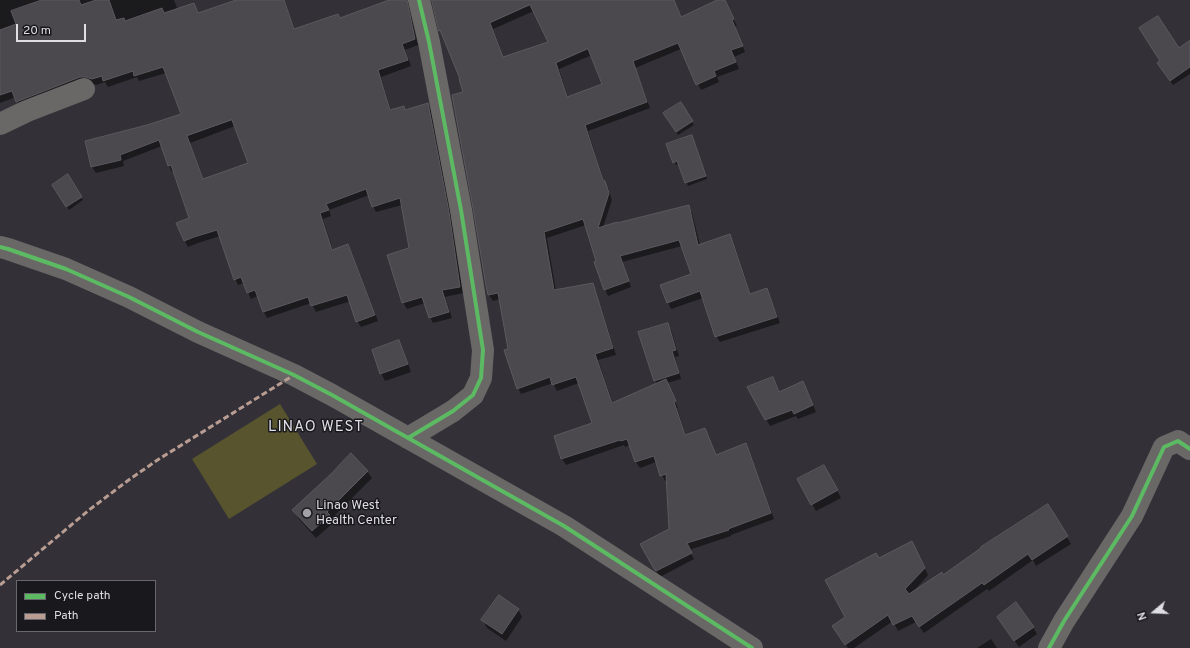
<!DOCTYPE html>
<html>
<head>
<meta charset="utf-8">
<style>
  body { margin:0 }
  #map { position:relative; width:1190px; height:648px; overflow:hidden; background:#333137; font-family:Overpass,sans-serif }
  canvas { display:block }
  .legend { position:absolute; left:16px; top:580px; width:140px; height:52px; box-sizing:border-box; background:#19181d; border:1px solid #68676d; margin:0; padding:5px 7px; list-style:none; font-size:12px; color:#dfdee5 }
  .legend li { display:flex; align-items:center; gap:8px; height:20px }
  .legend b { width:20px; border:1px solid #68676d }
  .north { position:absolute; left:1134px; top:592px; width:40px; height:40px; -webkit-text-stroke:3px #19181d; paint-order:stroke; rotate:251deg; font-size:11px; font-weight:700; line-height:16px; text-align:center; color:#dfdee5 }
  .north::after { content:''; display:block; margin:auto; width:14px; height:18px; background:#dfdee5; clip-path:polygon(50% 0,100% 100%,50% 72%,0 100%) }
  .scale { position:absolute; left:16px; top:24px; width:70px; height:18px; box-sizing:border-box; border:2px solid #dfdee5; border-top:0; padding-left:5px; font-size:12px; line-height:14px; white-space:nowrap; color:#dfdee5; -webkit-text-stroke:3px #19181d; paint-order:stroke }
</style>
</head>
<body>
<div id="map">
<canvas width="1190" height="648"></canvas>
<ul class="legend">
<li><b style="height:5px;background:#5cba63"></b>Cycle path</li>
<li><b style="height:5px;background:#b99d93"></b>Path</li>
</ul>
<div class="north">N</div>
<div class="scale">20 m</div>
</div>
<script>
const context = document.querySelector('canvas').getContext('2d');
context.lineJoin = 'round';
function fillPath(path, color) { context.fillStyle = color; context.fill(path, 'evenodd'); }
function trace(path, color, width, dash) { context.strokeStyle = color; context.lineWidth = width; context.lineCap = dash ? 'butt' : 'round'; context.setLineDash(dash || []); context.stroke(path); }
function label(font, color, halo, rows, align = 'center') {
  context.font = font + ' Overpass,sans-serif'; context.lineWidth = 3; context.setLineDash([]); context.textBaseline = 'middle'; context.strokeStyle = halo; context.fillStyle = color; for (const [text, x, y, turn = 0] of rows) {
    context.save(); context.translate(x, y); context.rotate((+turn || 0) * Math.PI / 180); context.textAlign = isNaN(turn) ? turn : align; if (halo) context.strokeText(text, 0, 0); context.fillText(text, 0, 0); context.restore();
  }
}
const green = new Path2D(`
  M280,404L317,464L229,519L192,459Z`);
const shadow = new Path2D(`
  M0,0H174L178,10L194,4L198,14L239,0H284L295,30L340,19L392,0H412L410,3V10L418,45L405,50L411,66L381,77L391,111H405L427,104L431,110L452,219L463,293L445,297L452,318L433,323L430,317L425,303L407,309L403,302L410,249L402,205L376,212L373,206L369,195L329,210L331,216L323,219L333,250L348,245L351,251L378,321L361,327L357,321L351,301L316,312L311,303L267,318L264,312L258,296L251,299L244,283L238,285L235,279L220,236L198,243L188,247L185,241L191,218L174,171L172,172L169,166L162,146L123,161L124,166L96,173L92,167L86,142L147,126L182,115L166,73L139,81L137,77L108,87L105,82L96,85L90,83L21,108L16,97L0,103ZM235,126L250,164L204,180L190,143Z
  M433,0H674L681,18L720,0H724L737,26H735L745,52L734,57L739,69L717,77L719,82L701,90L681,49L635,68L650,108L588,131L604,181L608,188L612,200L603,227L688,206L692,213L700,245L729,235L733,241L751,295L767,290L770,296L780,323L720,342L716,336L703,298L671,309L668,303L661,285L692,274L682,246L622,262L631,287L608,296L605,289L586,225L547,238L556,291L593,285L596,291L616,355L598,360L613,403L657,384L655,380L667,324L671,330L679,356L675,357L681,379L667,383L678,408H677L686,436L704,429L716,456L749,451L774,519L731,535V536L689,550L694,559L660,577L655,569L670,529L667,480L665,481L656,462L640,468L636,462L630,445L625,447L624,445L566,465L562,459L555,437L593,424L579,383L557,391L553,383L521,394L518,388L509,350L500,299L493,301L489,295L487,286L462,79L440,30ZM534,11L549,43L504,58L493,29ZM592,55L604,85L568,98L559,69Z
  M1190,39V74L1173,85L1161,68L1178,50Z
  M681,104L694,125L678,135L665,114Z
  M693,139L707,179L688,186L680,164L676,165L674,162Z
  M68,176L83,200L69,210L54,185Z
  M398,341L403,349L411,372L385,381L381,373Z
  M773,378L779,393L806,389L816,412L798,419L796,416L770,426L749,387Z
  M824,466L841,498L816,511L798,480Z
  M367,471L372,478L331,519L333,523L316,538L298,518L294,511Z
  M1048,506L1071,544L1036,566L1033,560L989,591L987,589L924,633L916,622L898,631L893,621L854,648H848L838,633L879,559L915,549L928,575L914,591L943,576Z
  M518,609L522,617L506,641L487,628L483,620Z
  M998,617L1033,627L1037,634L1019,647Z
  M991,639L997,648H977Z`);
const building = new Path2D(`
  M42,0H79L81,5L96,0H109L116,20L124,18L125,21L162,8L164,13L194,3L198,13L236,0H284L294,29L338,14L340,18L389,0H407L415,39L402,44L408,60L378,70L390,110L404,106L405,110L428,103L449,212L460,287L442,290L449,312L429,318L422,297L402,303L387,255L409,248L400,198L372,207L366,189L326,204L329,210L320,213L332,250L348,244L375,315L356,322L347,295L311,306L308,297L263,312L255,290L247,293L241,277L234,280L217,230L194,237L184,241L176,223L189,218L171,165L168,166L159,140L120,155L121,160L91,167L85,141L147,125L181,114L163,67L134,76L133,71L103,81L102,76L92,79L86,77H80L16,102L12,91L0,95V30L16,24L11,11ZM232,120L248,163L203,179L187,136Z
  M432,0H674L681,17L717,0H725L734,19L732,20L743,46L731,50L736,62L714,71L716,76L696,85L678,43L633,61L647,102L585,125L603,180L605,181L609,193L598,228L617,222V223L689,205L698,245L730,234L750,294L767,288L777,317L715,337L700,291L667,303L660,285L691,274L679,240L620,256L629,281L604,290L594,262L596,261L583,219L544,232L554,290L593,283L613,348L595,354L612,403L666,379L676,401L674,402L685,435L705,428L716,455L746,443L771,513L728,529L729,530L687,543L692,553L656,571L654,569L640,544L669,529L666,474L660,476L654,456L635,462L627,439L621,441L620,440L561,459L554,436L592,423L576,377L552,385L550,377L517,389L504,350L508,349L498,293L488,295L486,286L473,208L452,95L463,92L459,79H460L440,30L439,31ZM530,5L548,42L503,57L490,23ZM588,49L602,84L567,97L556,63Z
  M1158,16L1179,48L1190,40V67L1170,81L1157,63L1160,61L1139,28Z
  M681,102L693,121L676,132L663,113Z
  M692,135L706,176L685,183L677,161L673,163L666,144Z
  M68,174L82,197L66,207L52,185Z
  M668,323L676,350L672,351L679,373L654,381L638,332Z
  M399,340L408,364L380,374L372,350Z
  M773,377L779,392L803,381L813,405L794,414L792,410L765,420L747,387Z
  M351,453L368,471L327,512L330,515L312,531L292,510L331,474Z
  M824,465L838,490L811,505L797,479Z
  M1048,504L1068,536L1032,560L1028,554L984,585L982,583L919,627L912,616L893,625L888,615L845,645L832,626L845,617L825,580L876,553L879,558L912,541L925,568L905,589L909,594L942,572L943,575L981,548V547Z
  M499,595L519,609L502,634L481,620Z
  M1016,602L1034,627L1014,641L997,617Z`);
const minor = new Path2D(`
  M0,124L27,111L84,89
  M0,247L8,249L66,269L129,297L198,332L294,375L332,395L564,526L752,648
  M408,438L453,411L473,395L481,378L483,350L461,210L429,42L419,0
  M1049,648L1064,621L1132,516L1164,447L1178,441L1190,449`);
const quiet = new Path2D(`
  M0,585L89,510L130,479L159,459L294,375`);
const cycleway = new Path2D(`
  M0,247L8,249L66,269L129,297L198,332L294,375L332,395L564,526L752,648
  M408,438L453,411L473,395L481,378L483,350L461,210L429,42L419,0
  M1049,648L1064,621L1132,516L1164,447L1178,441L1190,449`);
const markers = [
  [307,513,5,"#a3a1a8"]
];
const poiNames = [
  ["Linao West",316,506],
  ["Health Center",316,521]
];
const quarterNames = [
  ["LINAO WEST",316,428]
];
fillPath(green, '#57542e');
fillPath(shadow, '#0007');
fillPath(building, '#4b494e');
trace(building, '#5b595e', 1);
trace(minor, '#696867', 22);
trace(quiet, '#b99d93', 3, [6, 3]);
trace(cycleway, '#5cba63', 4);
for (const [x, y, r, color] of markers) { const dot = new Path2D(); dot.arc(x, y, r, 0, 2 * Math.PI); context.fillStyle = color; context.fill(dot); trace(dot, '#19181d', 1.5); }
label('13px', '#dfdee5', '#19181d', poiNames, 'left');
context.letterSpacing = '1px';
label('15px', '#dfdee5', '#19181d', quarterNames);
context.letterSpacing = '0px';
</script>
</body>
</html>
